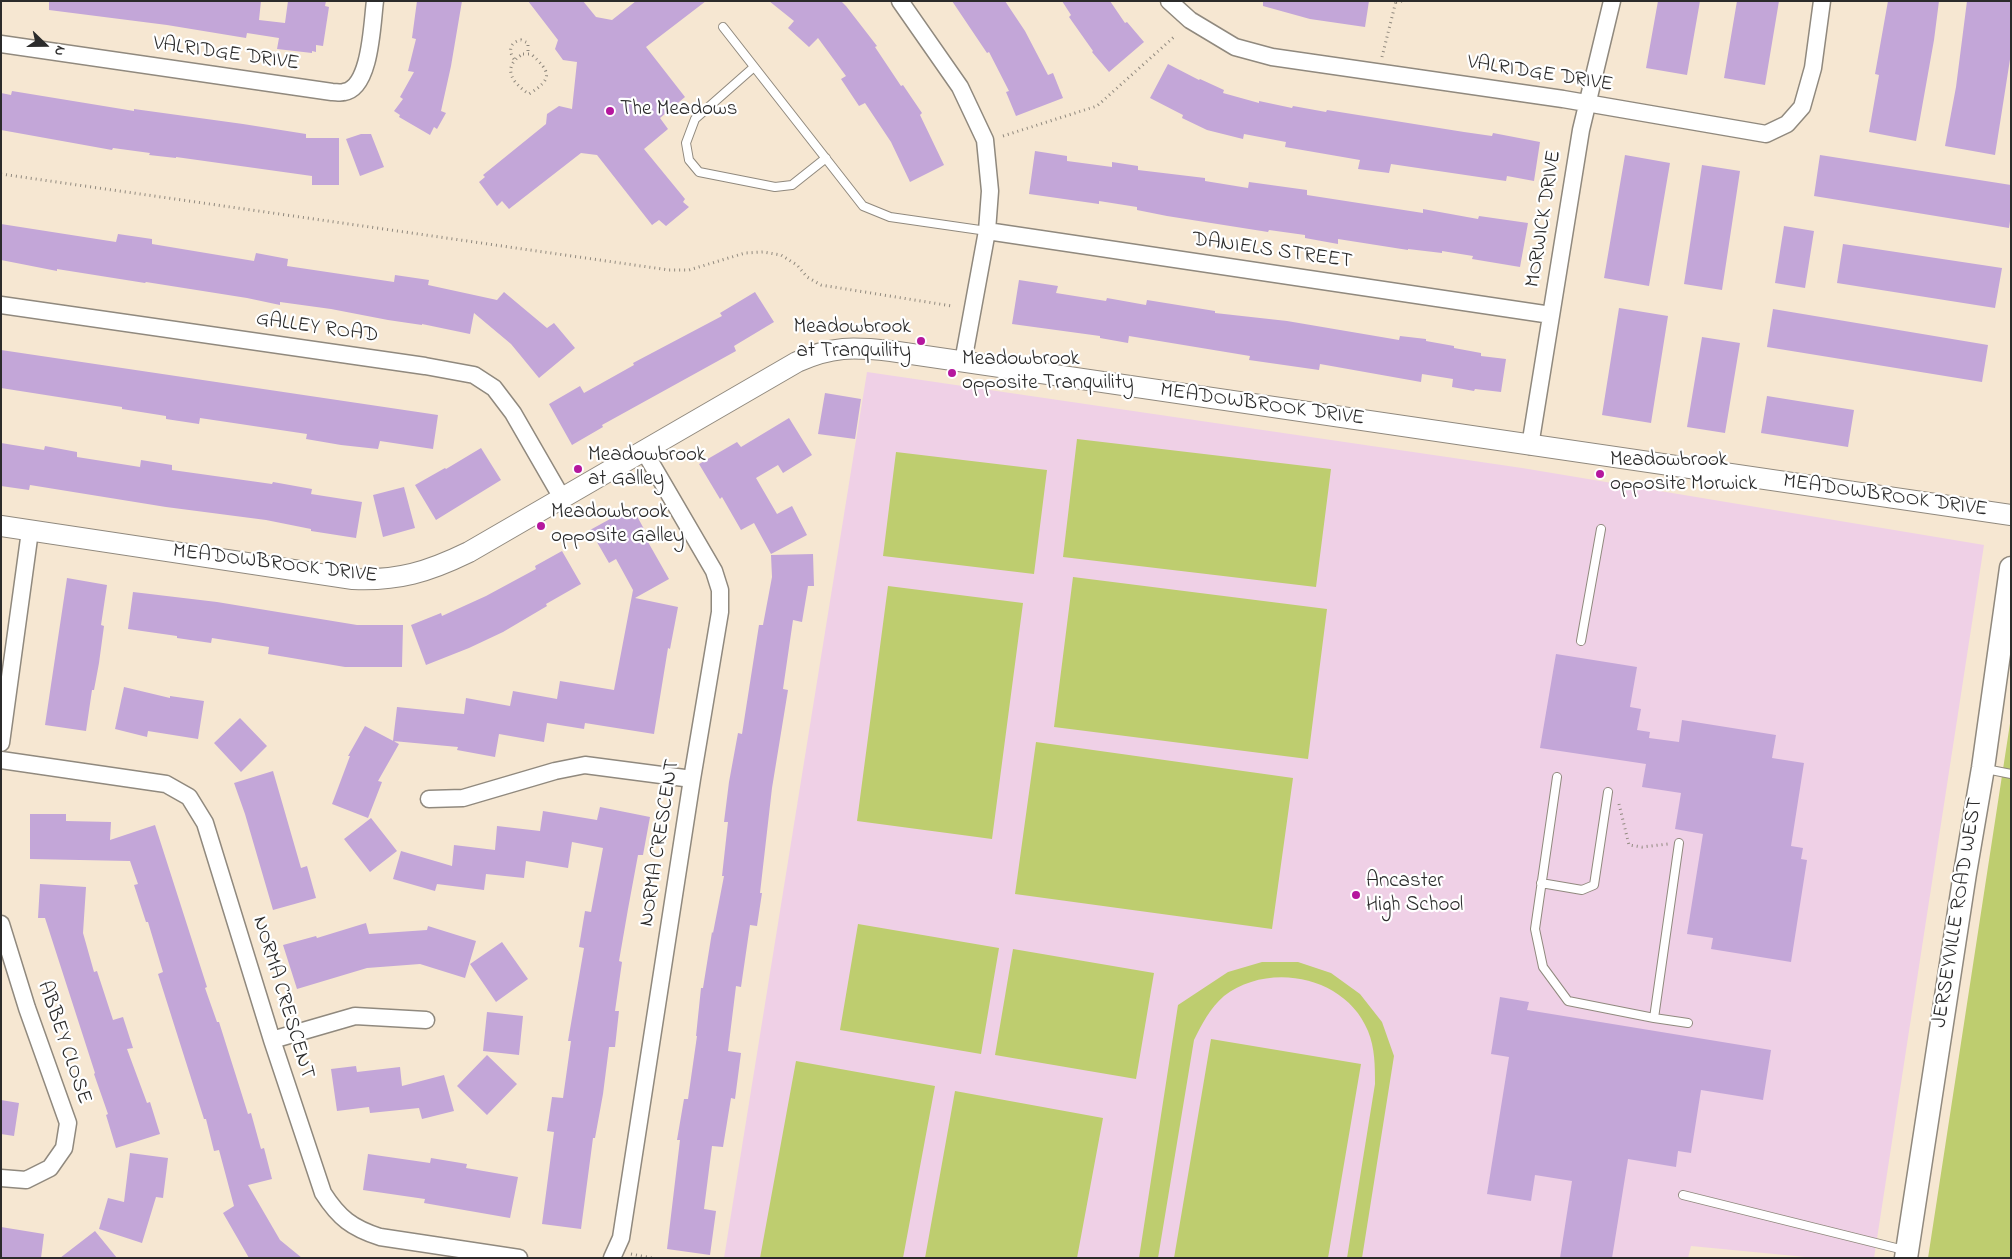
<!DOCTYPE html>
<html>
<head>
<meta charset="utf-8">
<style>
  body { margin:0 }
  #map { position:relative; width:2012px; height:1259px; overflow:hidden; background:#f6e7d2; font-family:"Indie Flower",sans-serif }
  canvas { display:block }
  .frame { position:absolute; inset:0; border:2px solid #2b2b2b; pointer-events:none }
  .north { position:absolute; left:20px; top:20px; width:50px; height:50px; -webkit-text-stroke:4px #fff; paint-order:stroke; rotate:112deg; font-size:14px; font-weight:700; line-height:20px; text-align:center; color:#2b2b2b }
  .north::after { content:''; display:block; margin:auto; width:18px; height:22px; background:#2b2b2b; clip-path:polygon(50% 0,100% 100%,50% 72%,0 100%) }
</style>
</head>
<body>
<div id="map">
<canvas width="2012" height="1259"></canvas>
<div class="frame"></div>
<div class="north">N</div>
</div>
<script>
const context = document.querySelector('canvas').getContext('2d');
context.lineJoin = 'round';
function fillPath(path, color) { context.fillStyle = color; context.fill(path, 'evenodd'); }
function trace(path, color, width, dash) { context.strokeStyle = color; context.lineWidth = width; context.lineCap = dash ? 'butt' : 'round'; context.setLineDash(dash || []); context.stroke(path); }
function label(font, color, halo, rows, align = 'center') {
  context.font = font + ' "Indie Flower",sans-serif'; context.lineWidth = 4.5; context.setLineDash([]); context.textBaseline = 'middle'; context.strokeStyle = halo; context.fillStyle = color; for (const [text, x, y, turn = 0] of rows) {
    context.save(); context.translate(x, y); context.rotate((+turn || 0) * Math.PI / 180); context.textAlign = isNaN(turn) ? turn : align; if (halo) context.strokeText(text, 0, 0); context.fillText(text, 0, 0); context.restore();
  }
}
const built = new Path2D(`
  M867,372L1522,468L1984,545L1874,1258H1816L1691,1246L1688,1258H724Z`);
const green = new Path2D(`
  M1077,439L1331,469L1316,587L1063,557Z
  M896,452L1047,470L1034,574L883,556Z
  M1073,577L1327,609L1308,759L1054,727Z
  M888,586L1023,603L992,839L857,821Z
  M2011,717V1258H1928Z
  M1036,742L1293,778L1272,929L1015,894Z
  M858,924L999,948L981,1054L840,1030Z
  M1013,949L1154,973L1136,1079L995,1055Z
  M1262,962H1298L1331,973L1360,994L1382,1022L1394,1056L1362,1258H1347L1375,1084C1375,1066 1375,1048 1368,1031C1346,976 1269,961 1224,996C1210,1008 1202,1024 1194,1040L1158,1258H1139L1178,1005L1228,972Z
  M1211,1039L1361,1064L1328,1258H1174Z
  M796,1061L935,1086L903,1258H760Z
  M955,1091L1103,1118L1077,1258H925Z`);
const building = new Path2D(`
  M49,1H261L259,20L285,23L288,1H326L325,6L329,7L323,46L316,45V52L312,51V53L277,49L279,38L247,33L246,38L167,25L49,10Z
  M417,1H462L451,66L441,111L446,113L437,129L434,127L430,135L399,117L400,115L394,111L403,99L400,97L414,72L408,71L416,39L412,38Z
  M528,1H583L596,17L612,20L636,1H706L646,47L685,97L660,118L668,129L644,149L685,199L683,202L689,207L666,226L659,220L652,225L597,155L581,153L509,209L502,201L497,206L479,182L485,177L483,175L546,124L547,114L559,106L572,109L577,62L563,60L555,49L558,40Z
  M769,1H841L846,6L877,46L875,47L901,86L903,85L922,113L920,115L944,165L910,182L891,142L865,103L859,106L841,79L846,76L818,38L809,47L788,28L794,21Z
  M952,1H1005L1025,31L1048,75L1053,73L1063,98L1016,116L1006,92L1009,91L989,52L987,53Z
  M1062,1H1110L1125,23L1127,22L1144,42L1109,72L1092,52L1093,51L1069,17L1071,15Z
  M1263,1H1369L1365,27L1310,19L1263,6Z
  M1658,1H1700L1687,75L1646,68Z
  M1737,1H1779L1765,85L1724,78Z
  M1888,1H1939L1934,40L1916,141L1869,132L1879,75L1875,74Z
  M1967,1H2011V53L1995,155L1945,146L1956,87Z
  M1168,64L1199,80L1200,79L1224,90L1223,93L1259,103V101L1292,108L1293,106L1326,112L1327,110L1464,132L1492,136L1493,133L1540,142L1534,181L1507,176L1506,181L1391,164L1389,173L1358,169L1360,160L1285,147L1286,142L1244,134L1243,139L1207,130L1182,118L1183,115L1150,98Z
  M12,91L134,111V109L243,124L306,134V138H339V185H312V176L176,157V158L149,155L150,153L113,148L112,150L1,130V93L11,95Z
  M361,134H371L384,167L360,176L346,139Z
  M1035,151L1067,156V161L1112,167V162L1138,166V170L1205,178V181L1248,188L1249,182L1307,190V195L1423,213V209L1478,219L1479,216L1528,223L1520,267L1472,259L1473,256L1442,251V253L1408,249V250L1338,239V244L1305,238V235L1269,230L1268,232L1167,216L1137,210V207L1099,201V204L1029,194Z
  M1625,155L1670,163L1649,286L1604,278Z
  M1820,155L2011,185V214L2009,228L1814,196Z
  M1702,165L1740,171L1722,290L1684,284Z
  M1,224L116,242L118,234L152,239V244L254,261L256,253L288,259L287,266L394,282L395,275L429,280L428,285L497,300L504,292L547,328L554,323L575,348L539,378L511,344L474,313L470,334L422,324V325L388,320L331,309L280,302V305L247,298L146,282L145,283L57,269V271L1,260Z
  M1784,226L1814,231L1805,288L1775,283Z
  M1843,244L2002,268L1995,308L1837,283Z
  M1019,280L1058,286L1056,293L1106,301L1107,298L1146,305L1147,300L1215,311V313L1287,321L1399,340L1400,336L1426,339V341L1454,346V348L1481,353V356L1506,359L1501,392L1475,389L1474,391L1452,387L1453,379L1422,374L1421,382L1320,364L1319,370L1249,360L1250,356L1129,336L1128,343L1100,338V336L1012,324Z
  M755,292L774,322L734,346L736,351L602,425L603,427L572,445L549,404L580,386L584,393L634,365L633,363L722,316L720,313Z
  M1619,308L1668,316L1651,423L1602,415Z
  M1773,309L1988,345L1982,382L1767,347Z
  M1702,337L1740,343L1725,433L1687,427Z
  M1,350L438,415L433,449L380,441L378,449L341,445L306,439L307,434L200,418L199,424L166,419V416L122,409V407L1,388Z
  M825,393L861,399L855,439L818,434Z
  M1767,396L1854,410L1848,447L1761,433Z
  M789,418L812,455L783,473L778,465L756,478L777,514L792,506L807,535L771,554L754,523L741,530L722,497L720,499L699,464L737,442L741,447Z
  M1,443L44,450L45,446L77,452V457L140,467L141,460L172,465V470L272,484L273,482L312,489L311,494L362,502L356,538L311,531V529L266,520L166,507L30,485L29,490L1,486Z
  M481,448L501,480L436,520L415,485L445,468L446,469Z
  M404,487L415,528L383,537L373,495Z
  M632,507L650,540L648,542L669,579L635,598L678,607L670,649L668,648L654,734L585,723L584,729L547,723L544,742L499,734L495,757L457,750L458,747L393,741L397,707L464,714L466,698L510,706L513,691L557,699L560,681L614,690L633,590L616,559L609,563L590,530Z
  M562,551L581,584L546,604L547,606L503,632L469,648L426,665L411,625L441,613L442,616L486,596L536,569L535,566Z
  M813,554L814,586H808L802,622L793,620L783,689L788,690L772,788L760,893H762L757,926L750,925L741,987L736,986L728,1051L741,1053L735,1099L731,1098L723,1147L712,1146L704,1209L716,1211L710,1255L667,1249L680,1140H677L684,1099H688L697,1036H696L701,988H703L712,932L713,933L724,876H722L728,822H724L729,782L738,733L742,734L759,625H763L772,577L771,555Z
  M67,578L107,585L101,625L104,626L99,663L94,690H92L86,731L45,725Z
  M133,592L217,602L357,625H403L402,667H345L268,654L269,647L212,638L211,643L177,638V636L128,629Z
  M1556,654L1637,667L1630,707L1641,709L1637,730L1650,732L1649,738L1679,742L1682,720L1776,735L1772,758L1804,763L1791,846L1803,848L1801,859L1807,860L1791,962L1711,949L1713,938L1687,934L1703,834L1675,829L1681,793L1642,787L1646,764L1540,748Z
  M124,687L170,698V696L204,701L198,739L148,731L147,737L115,729Z
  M240,718L267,746L241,772L214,743Z
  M365,726L399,744L378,781L382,782L368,818L332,804L350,756H348Z
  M273,771L301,868L307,866L316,898L273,910L245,814L234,783Z
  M600,807L650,817L643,855H638L628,909L619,961L622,962L615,1011H619L615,1047H609L603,1094L595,1138H593L581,1229L542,1224L554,1132L547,1131L552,1097L563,1098L571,1041H568L584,948L579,947L585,911L591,912L603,848L572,842L568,868L526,861L524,878L486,874L484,890L437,884L435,891L393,879L401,851L452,866L454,845L495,850L497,826L540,831L543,811L597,820Z
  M30,814H66V821L111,822L110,840L155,825L207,987L205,988L217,1022H219L248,1114L251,1113L261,1149L264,1148L272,1179L248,1185L280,1240L302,1258H249L223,1213L234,1206L219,1150L214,1151L206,1119H204L158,974L163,972L148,922H146L134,885L138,884L130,861L30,859Z
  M371,818L397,851L370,872L344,839Z
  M40,884L86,887L83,933L94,972L97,971L113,1020L123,1017L133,1048L127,1049L147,1103L150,1102L160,1134L116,1148L106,1115L108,1114L94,1074L95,1073L45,918H38Z
  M366,923L369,934L427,930L428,926L476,941L465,978L420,964L367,968L297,989L283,945L316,936L317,938Z
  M502,942L528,979L496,1002L470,964Z
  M1500,997L1529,1002L1527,1010L1771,1050L1763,1100L1701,1090L1691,1153L1678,1151L1676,1167L1628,1159L1612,1258H1560L1572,1181L1535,1175L1531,1201L1487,1194L1509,1057L1491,1054Z
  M487,1012L523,1016L519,1055L483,1051Z
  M487,1055L517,1084L487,1115L457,1086Z
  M356,1066L357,1072L400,1067L402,1086L444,1075L454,1111L422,1119L419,1108L370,1113L369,1107L337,1111L331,1069Z
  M1,1100L19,1103L14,1136L1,1134Z
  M130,1153L168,1158L163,1198L156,1197L142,1243L99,1229L108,1198L124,1202Z
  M368,1154L430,1163L431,1158L467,1164L466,1168L518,1177L510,1218L424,1203L425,1199L363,1190Z
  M1,1227L44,1234L41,1258H1Z
  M95,1231L117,1258H60Z`);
const path = new Path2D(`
  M1396,2L1404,1
  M523,54H531C551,72 553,79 529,94C512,83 501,67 523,54Z
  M1382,57L1396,1
  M514,59C508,51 510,42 521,40L528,43V54
  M1003,136L1097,106L1175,36
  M1,174L669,270H689L745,253L763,252L781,255L797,265L807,277L821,285L952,306
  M1619,804L1629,845L1642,847L1668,844
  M631,1254L652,1258`);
const service = new Path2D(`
  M723,27L863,206L890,217L987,231
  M754,67L695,119L686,143L689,160L699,172L775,187L792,185L826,158
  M1581,641L1601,529
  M1986,769L2011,774
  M1557,777L1535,929L1543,967L1568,1001L1654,1018L1688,1023
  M1541,883L1582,890L1594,885L1608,792
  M1654,1018L1679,843
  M1683,1195L1904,1250`);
const minor = new Path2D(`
  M900,1L960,87L985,140L990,191L987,231L963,362
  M1169,1L1190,20L1235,47L1272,57L1563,99L1766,134L1787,124L1802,107L1813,68L1822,1
  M1,44L332,92C336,92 341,93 344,92C371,88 372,23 375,1
  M987,231L1551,315
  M1,305L425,366L474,375L494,388L513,413L562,498
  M1530,446L1581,130L1612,1
  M1,743L30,531
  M1,760L166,784L189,797L205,823L272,1040L323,1193C339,1218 352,1228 380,1237L519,1258
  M429,799L463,798L555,771L585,765L692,779
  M1,924L27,1008L68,1123L64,1148L50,1168L26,1180L1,1178
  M272,1040L355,1016L426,1020
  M612,1258L621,1238L692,779L720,612V590L714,571L644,451`);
const tertiary = new Path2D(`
  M1,526L353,579C398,581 428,572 469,552L797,362C832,346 853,347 891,351L2011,515`);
const secondary = new Path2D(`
  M1906,1258L1965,873L1983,768L2011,568`);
const markers = [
  [610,111,5,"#b5179e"],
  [921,341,5,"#b5179e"],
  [952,373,5,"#b5179e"],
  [578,469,5,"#b5179e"],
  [1600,474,5,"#b5179e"],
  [541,526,5,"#b5179e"],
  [1356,895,5,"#b5179e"]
];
const streetNames = [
  ["VALRIDGE DRIVE",226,55,8],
  ["VALRIDGE DRIVE",1540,75,9],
  ["MORWICK DRIVE",1545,219,-81],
  ["DANIELS STREET",1272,252,8],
  ["GALLEY ROAD",317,329,8],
  ["MEADOWBROOK DRIVE",1262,406,8],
  ["MEADOWBROOK DRIVE",1885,497,8],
  ["MEADOWBROOK DRIVE",275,565,7],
  ["NORMA CRESCENT",661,843,-81],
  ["JERSEYVILLE ROAD WEST",1959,913,-81],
  ["NORMA CRESCENT",282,998,73],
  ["ABBEY CLOSE",63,1043,71]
];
const poiNames = [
  ["The Meadows",620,111],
  ["Meadowbrook",911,329,"right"],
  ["at Tranquility",911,353,"right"],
  ["Meadowbrook",962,361],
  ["opposite Tranquility",962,385],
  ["Meadowbrook",588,457],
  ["at Galley",588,481],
  ["Meadowbrook",1610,462],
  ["opposite Morwick",1610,486],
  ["Meadowbrook",551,514],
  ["opposite Galley",551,538],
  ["Ancaster",1366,883],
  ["High School",1366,907]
];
fillPath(built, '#efd0e6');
fillPath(green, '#becd6f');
fillPath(building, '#c3a6d8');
trace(service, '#90897e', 10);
trace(minor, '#90897e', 19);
trace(tertiary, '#90897e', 22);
trace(secondary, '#90897e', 25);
trace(path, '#90897e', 3, [1, 4]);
trace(service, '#fff', 8);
trace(minor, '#fff', 16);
trace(tertiary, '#fff', 20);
trace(secondary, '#fff', 22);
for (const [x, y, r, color] of markers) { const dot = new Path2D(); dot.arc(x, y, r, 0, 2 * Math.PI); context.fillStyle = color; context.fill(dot); trace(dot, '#fff', 2); }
label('21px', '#2b2b2b', '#fff', streetNames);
label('21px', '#2b2b2b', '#fff', poiNames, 'left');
</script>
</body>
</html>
